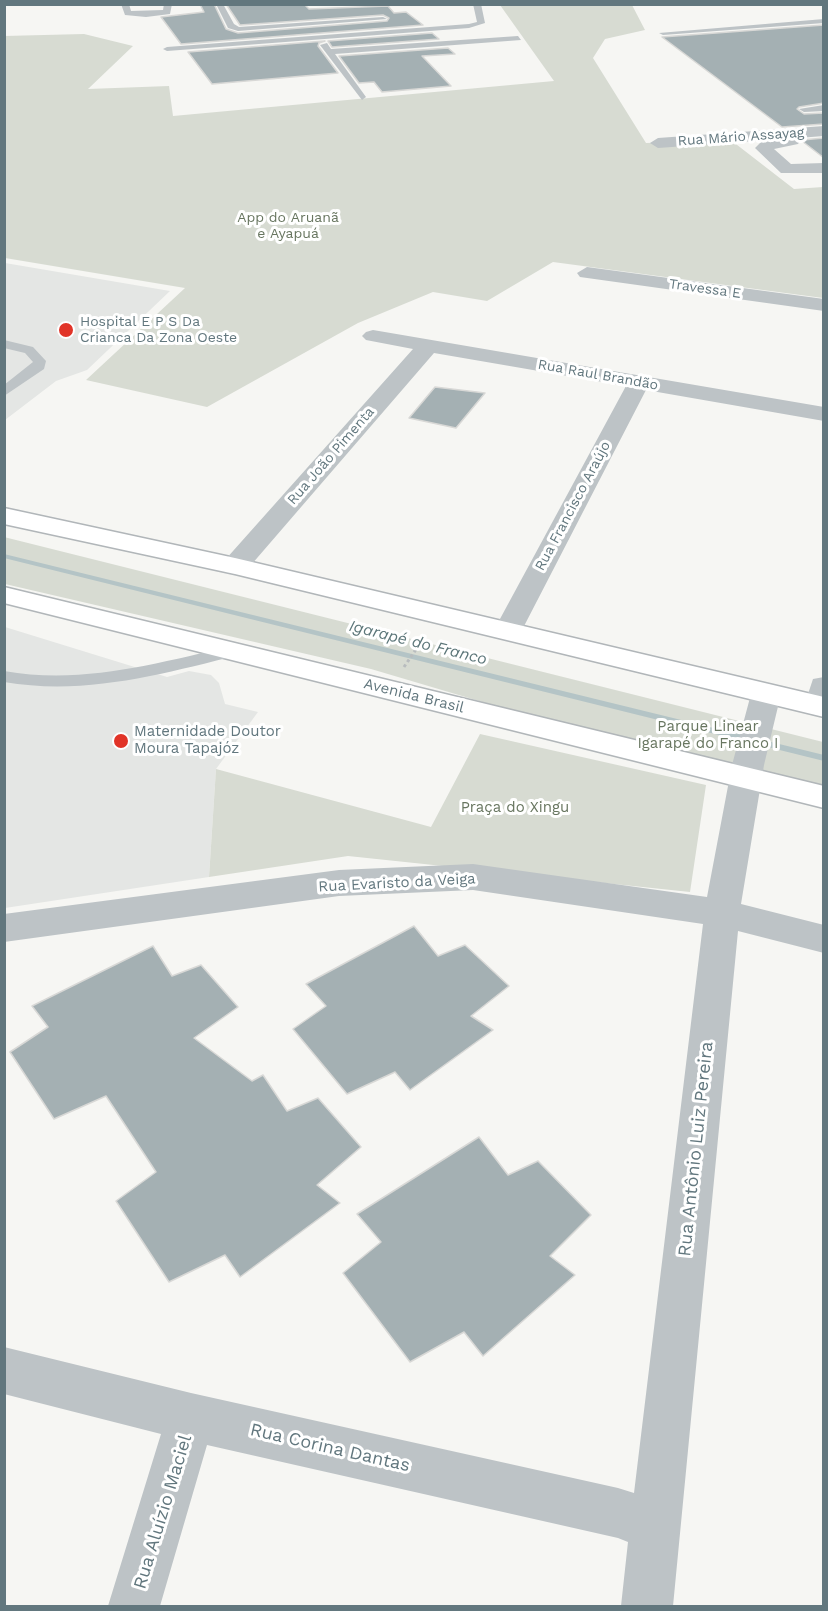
<!DOCTYPE html>
<html>
<head>
<meta charset="utf-8">
<style>
  body { margin:0 }
  #map { position:relative; width:828px; height:1611px; overflow:hidden; background:#f6f6f3; font-family:"Work Sans",sans-serif }
  canvas { display:block }
  .frame { position:absolute; inset:0; border:6px solid #62777e; pointer-events:none }
</style>
</head>
<body>
<div id="map">
<canvas width="828" height="1611"></canvas>
<div class="frame"></div>
</div>
<script>
const context = document.querySelector('canvas').getContext('2d');
context.lineJoin = 'round';
function fillPath(path, color) { context.fillStyle = color; context.fill(path, 'evenodd'); }
function trace(path, color, width, dash) { context.strokeStyle = color; context.lineWidth = width; context.lineCap = dash ? 'butt' : 'round'; context.setLineDash(dash || []); context.stroke(path); }
function label(font, color, halo, rows, align = 'center') {
  context.font = font + ' "Work Sans",sans-serif'; context.lineWidth = 6; context.setLineDash([]); context.textBaseline = 'middle'; context.strokeStyle = halo; context.fillStyle = color; for (const [text, x, y, turn = 0] of rows) {
    context.save(); context.translate(x, y); context.rotate((+turn || 0) * Math.PI / 180); context.textAlign = isNaN(turn) ? turn : align; if (halo) context.strokeText(text, 0, 0); context.fillText(text, 0, 0); context.restore();
  }
}
const built = new Path2D(`
  M5,263L170,291L87,370L56,381L5,420Z
  M5,627L167,677L189,671L211,675L219,683L225,704L258,712L216,769L209,877L5,908Z`);
const green = new Path2D(`
  M500,5H632L645,30L605,39L593,58L646,143L732,141L794,189L823,187V298L553,262L487,301L433,292L358,323L207,407L86,380L185,288L5,258L4,36L84,34L133,46L88,89L169,86L173,116L554,81Z
  M4,537L823,742V787L506,709L371,669L5,584Z
  M480,734L706,785L690,892L348,856L209,877L216,769L431,827Z`);
const stream = new Path2D(`
  M4,554L824,755V761L4,558Z`);
const building = new Path2D(`
  M200,4H214L226,29L238,33L387,21L389,18L383,15L240,25L226,4H304L309,9L388,6L394,13L406,12L423,25L181,44L161,17L204,12Z
  M824,25V103L799,107L797,109L804,114L824,113V124L782,127L662,37Z
  M432,33L439,39L332,47L328,41Z
  M325,41L319,43L318,46L338,73L212,84L188,52Z
  M448,48L455,54L422,56L451,86L382,92L374,82L359,83L339,56Z
  M824,138V158L802,141V140Z
  M435,387L485,393L456,428L409,418Z
  M414,926L438,956L465,945L509,986L471,1016L493,1030L410,1090L395,1072L347,1094L293,1029L326,1006L306,984Z
  M153,946L172,976L201,965L238,1007L194,1038L252,1081L263,1075L287,1111L318,1098L361,1147L317,1185L340,1203L240,1277L225,1255L169,1282L116,1201L156,1172L106,1096L54,1119L10,1052L48,1027L32,1006Z
  M479,1137L508,1175L538,1161L591,1215L550,1256L575,1275L483,1356L464,1332L410,1362L343,1273L381,1242L357,1214Z`);
const path = new Path2D(`
  M404,667L425,636`);
const service = new Path2D(`
  M121,4H129L131,11L163,10L164,4H172L170,14L146,17L125,15Z
  M216,4H223L234,24L239,27L383,17L387,19L238,31L228,28Z
  M473,4H481L485,23L469,28L167,51L163,49L167,47L469,24L477,22Z
  M824,19V23L663,35L659,33Z
  M518,36L521,40L335,54L366,97L362,100L320,45L327,43L331,49Z
  M824,105V111L804,112L799,109Z
  M4,340L33,347L46,361L44,369L4,396V385L33,362L25,353L4,348Z
  M233,646L239,647L242,651L239,655C162,674 85,696 4,682V671C83,685 157,663 233,646Z`);
const minor = new Path2D(`
  M824,126V136L798,138L800,141L798,144L774,149L791,164L824,163V173H781L755,148L761,142L769,140L658,148L650,143L658,138Z
  M587,267L824,299V311L580,277L577,273Z
  M373,330L824,407V421L646,390L522,630L518,636L508,639L498,636L494,630L626,386L434,353L245,572L235,574L225,572L222,566L225,560L413,349L366,340L362,336L366,332Z
  M824,677V715L808,713L804,706L813,679Z
  M766,684L777,687L781,694L764,765L741,904L824,925V953L738,931L673,1606H621L628,1542L618,1538L207,1445L160,1606H108L161,1434L4,1394V1347L191,1393L618,1488L634,1493L703,924L473,890L339,896L4,942V914L339,870L473,864L707,897L732,765L751,694L755,687Z`);
const trunk = new Path2D(`
  M4,508L235,558L824,697V717L235,574L4,524Z
  M4,587L824,786V808L4,603Z`);
const markers = [
  [66,330,8,"#e13428"],
  [121,741,8,"#e13428"]
];
const farStreetnames = [
  ["Rua Mário Assayag",741,137,-4],
  ["Travessa E",705,289,8],
  ["Rua Raul Brandão",598,375,10],
  ["Rua João Pimenta",331,456,-49],
  ["Rua Francisco Araújo",573,506,-62]
];
const farParknames = [
  ["App do Aruanã",288,218],
  ["e Ayapuá",288,234]
];
const farPoinames = [
  ["Hospital E P S Da",80,322],
  ["Crianca Da Zona Oeste",80,338]
];
const streetNames = [
  ["Avenida Brasil",414,696,14],
  ["Rua Evaristo da Veiga",397,883,-3]
];
const parkNames = [
  ["Parque Linear",708,727],
  ["Igarapé do Franco I",708,744],
  ["Praça do Xingu",515,808]
];
const poiNames = [
  ["Maternidade Doutor",134,732],
  ["Moura Tapajóz",134,749]
];
const waterNames = [
  ["Igarapé do Franco",418,643,14]
];
const nearStreetnames = [
  ["Rua Antônio Luiz Pereira",696,1149,-84],
  ["Rua Corina Dantas",330,1448,13],
  ["Rua Aluízio Maciel",163,1512,-73]
];
fillPath(built, '#e4e6e4');
fillPath(green, '#d7dbd2');
fillPath(stream, '#b4c4c6');
fillPath(building, '#a4b0b3');
trace(building, '#d8d8d6', 1.5);
trace(trunk, '#b1b6b9', 3);
trace(path, '#b8bcbe', 3, [3, 3]);
fillPath(service, '#bdc3c6');
fillPath(minor, '#bdc3c6');
fillPath(trunk, '#fff');
for (const [x, y, r, color] of markers) { const dot = new Path2D(); dot.arc(x, y, r, 0, 2 * Math.PI); context.fillStyle = color; context.fill(dot); trace(dot, '#fff', 2); }
label('14px', '#62777e', '#fff', farStreetnames);
label('14px', '#687660', '#fff', farParknames);
label('14px', '#62777e', '#fff', farPoinames, 'left');
label('15px', '#62777e', '#fff', streetNames);
label('15px', '#687660', '#fff', parkNames);
label('15px', '#62777e', '#fff', poiNames, 'left');
label('italic 16px', '#5c7679', '#fff', waterNames);
label('18px', '#62777e', '#fff', nearStreetnames);
</script>
</body>
</html>
